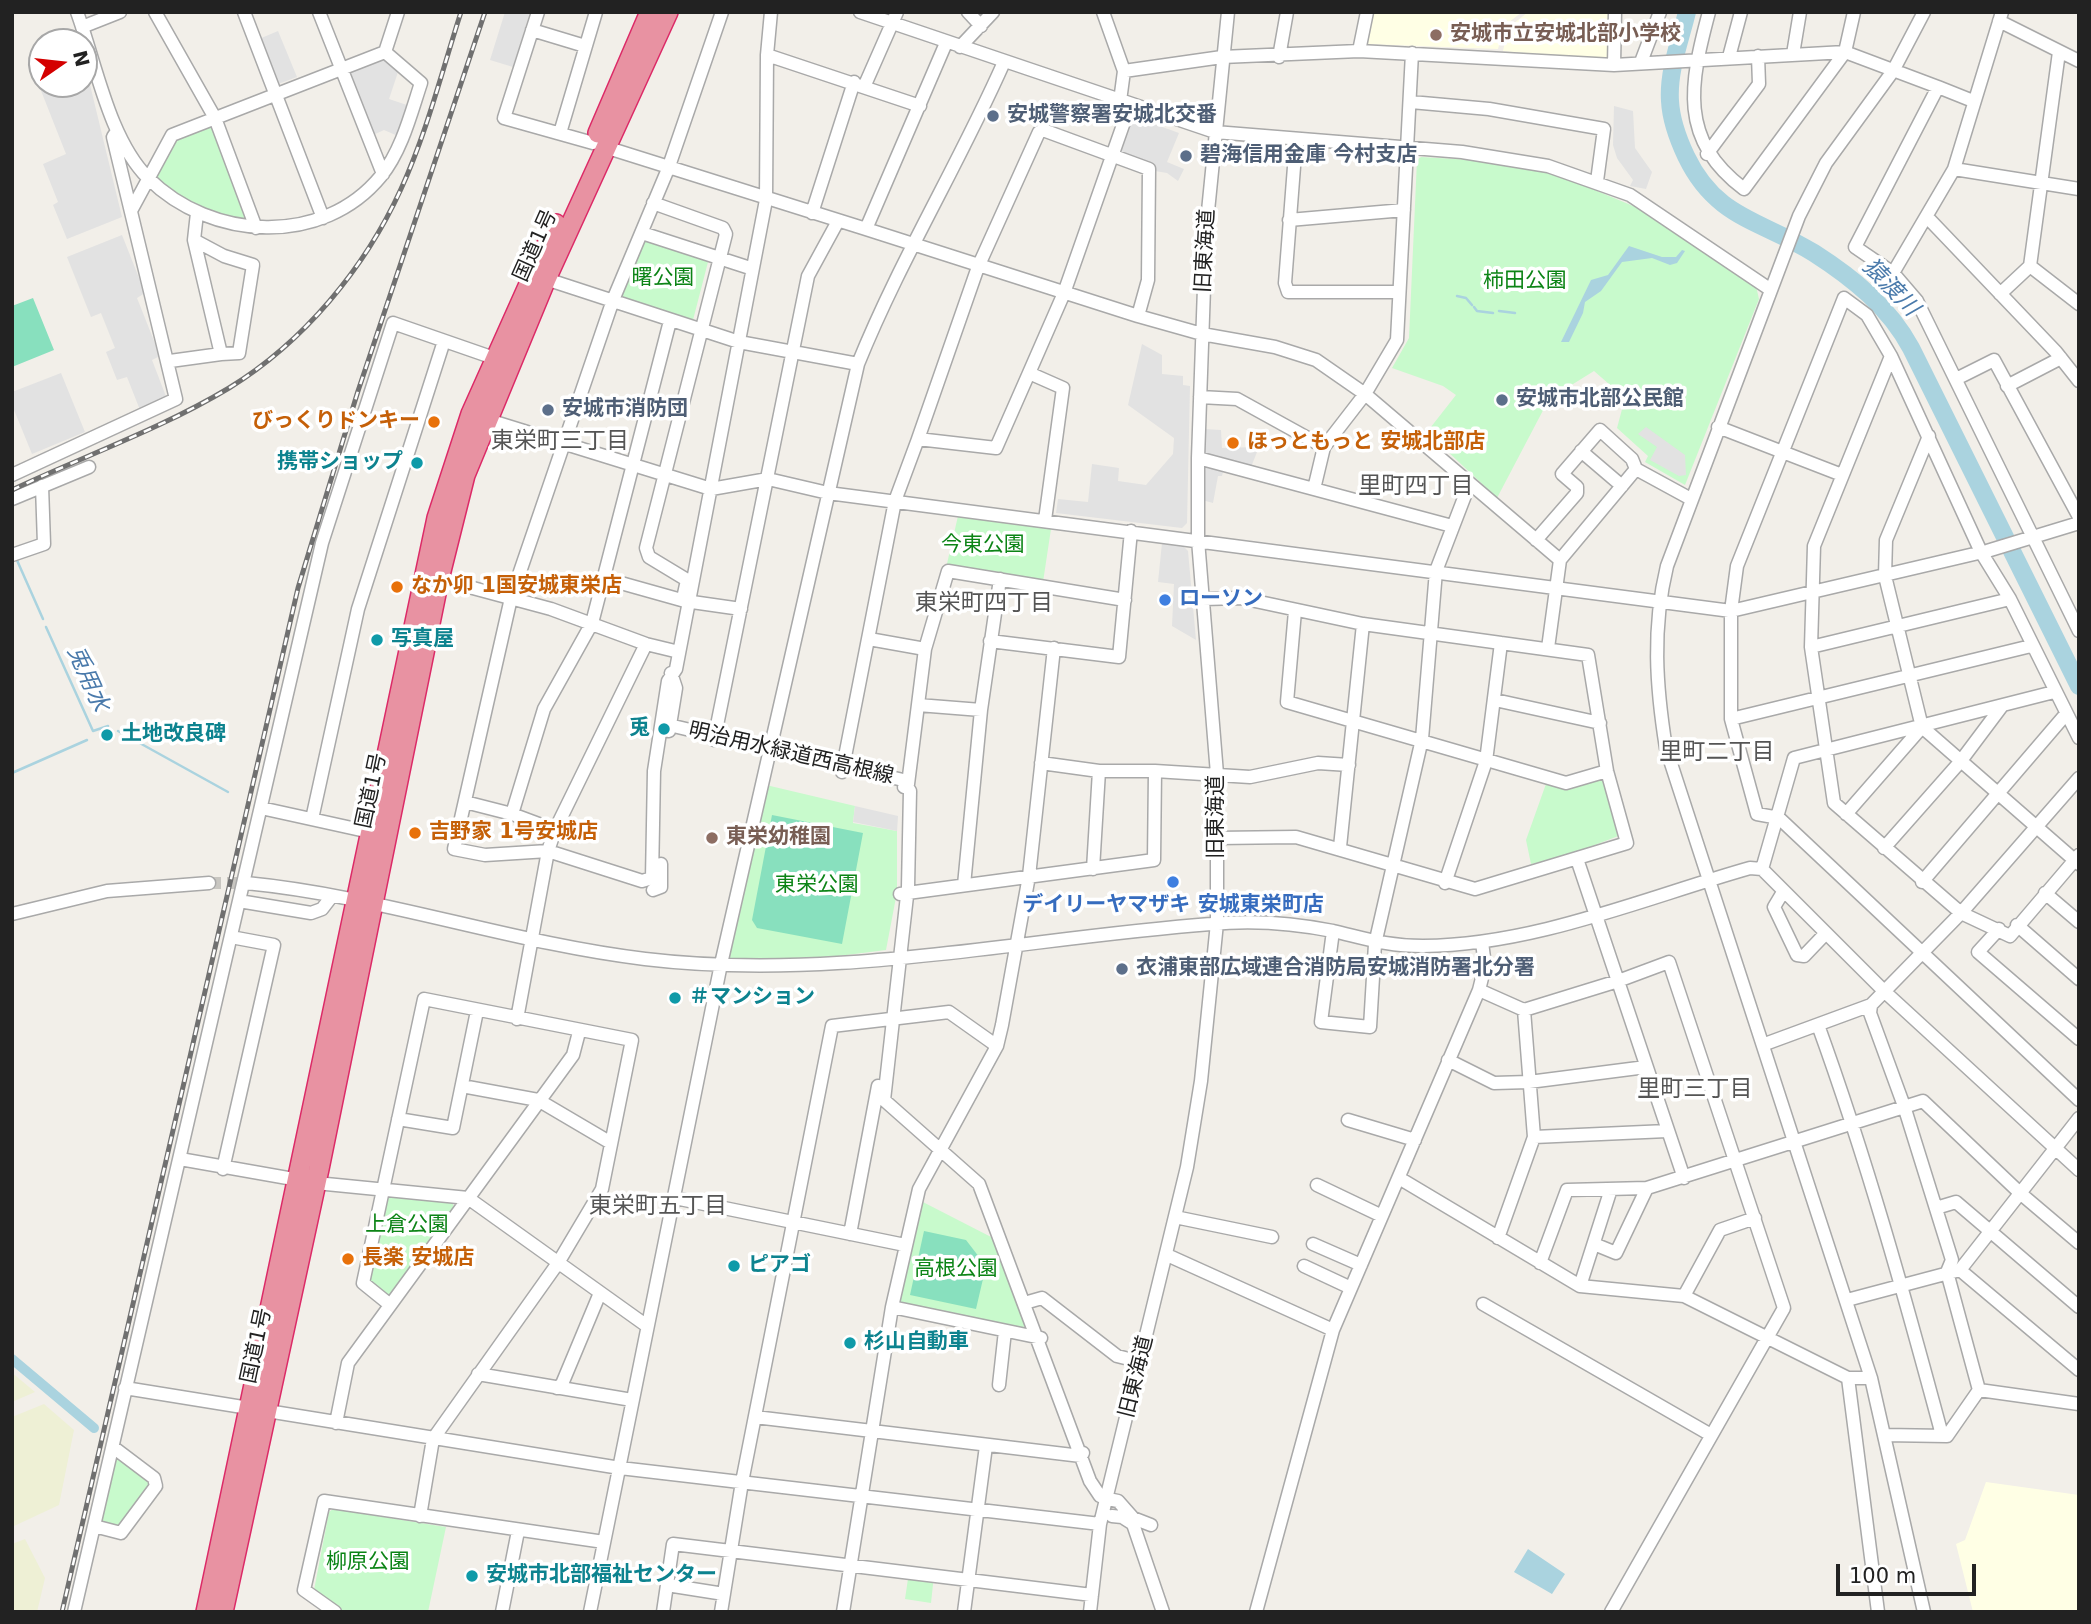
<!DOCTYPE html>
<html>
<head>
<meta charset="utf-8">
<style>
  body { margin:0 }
  #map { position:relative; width:2091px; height:1624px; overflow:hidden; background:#f2efe9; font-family:"DejaVu Sans",sans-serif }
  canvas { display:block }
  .frame { position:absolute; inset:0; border:14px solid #222; pointer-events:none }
  .north { position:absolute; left:28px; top:28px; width:70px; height:70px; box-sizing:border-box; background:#fff; border:2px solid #a7a7a7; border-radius:50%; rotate:76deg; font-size:19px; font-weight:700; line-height:28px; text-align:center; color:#222 }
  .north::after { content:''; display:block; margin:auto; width:24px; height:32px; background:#d40000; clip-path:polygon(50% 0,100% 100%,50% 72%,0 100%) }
  .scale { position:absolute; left:1836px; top:1564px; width:140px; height:32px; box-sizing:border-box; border:4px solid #222; border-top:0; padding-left:9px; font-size:21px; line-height:24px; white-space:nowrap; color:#222; -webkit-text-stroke:5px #fff; paint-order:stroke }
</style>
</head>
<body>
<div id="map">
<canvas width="2091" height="1624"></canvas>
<div class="frame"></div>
<div class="north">N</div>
<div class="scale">100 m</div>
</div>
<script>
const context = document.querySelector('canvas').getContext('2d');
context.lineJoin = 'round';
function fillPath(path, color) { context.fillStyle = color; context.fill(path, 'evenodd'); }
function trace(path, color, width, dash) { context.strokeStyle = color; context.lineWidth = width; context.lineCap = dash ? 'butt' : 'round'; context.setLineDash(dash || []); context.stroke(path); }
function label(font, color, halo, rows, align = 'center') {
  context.font = font + ' "DejaVu Sans","Noto Sans JP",sans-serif'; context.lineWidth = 7; context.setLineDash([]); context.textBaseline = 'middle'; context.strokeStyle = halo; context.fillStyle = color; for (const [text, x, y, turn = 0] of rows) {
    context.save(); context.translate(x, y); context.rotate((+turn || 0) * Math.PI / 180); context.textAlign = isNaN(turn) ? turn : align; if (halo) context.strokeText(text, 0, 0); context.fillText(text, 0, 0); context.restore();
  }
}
const education = new Path2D(`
  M1374,12H1522L1504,26L1498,49L1368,44Z
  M1528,12H1608L1607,60L1503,51L1508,28Z
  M1986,1482L2079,1495V1612H1973L1956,1544L1965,1540Z`);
const farmland = new Path2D(`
  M12,1373L16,1376L35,1392L12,1402Z
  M44,1404L74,1430L59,1505L12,1527V1417Z
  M25,1539L45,1578L37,1612H12V1544Z`);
const park = new Path2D(`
  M211,124L250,219L247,222L195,206L157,180L156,175L176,138Z
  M1421,157L1490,161L1549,171L1650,213L1756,286L1759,299L1685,485L1645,462L1648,456L1617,428L1625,398L1594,371L1549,399L1497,498L1427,432L1456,395L1443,386L1392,368L1409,338L1417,160Z
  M648,239L708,262L693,320L689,322L622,300L621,296L644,241Z
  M958,516L1051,529L1043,582L946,568Z
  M1607,777L1621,835L1566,856L1531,864L1526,840L1547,781Z
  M766,785L855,806L853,823L897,831V892L886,950L807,960L726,962Z
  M388,1195L452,1202L455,1209L391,1296L387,1297L368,1284L384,1199Z
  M919,1200L995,1239L1026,1324L1021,1330L903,1306L899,1301Z
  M121,1457L148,1478L149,1484L117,1527L103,1524L99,1520L114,1459Z
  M333,1509L446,1527L428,1612H344L314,1590L329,1512Z
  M909,1572L934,1575L931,1603L905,1599Z`);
const pitch = new Path2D(`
  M33,298L54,350L12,367V306Z
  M772,815L863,833L842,944L757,928L752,920Z
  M924,1231L966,1240L986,1266L976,1309L910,1295Z`);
const parking = new Path2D(`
  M505,12H530L513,67L490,60Z
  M278,31L297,77L278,84L259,39Z
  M383,56L399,69L389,99L407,105L398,136L384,130L371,136L347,74L349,69Z
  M84,60L122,217L67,239L53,205L58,202L43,164L66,154L36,78L42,76V84H84Z
  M1614,106L1633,111L1635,148L1652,172L1646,189L1630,186L1633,180L1617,158L1613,145Z
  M1129,115L1179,133L1167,162L1184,169L1178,181L1167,173L1155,171L1154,165L1118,153Z
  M122,235L145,293L137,298L160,356L152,360L167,399L140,410L127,377L117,380L106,352L115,348L101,313L91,317L67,257Z
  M1142,344L1162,355V374L1183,376V385L1190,386L1187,523L1182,528L1056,513L1058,499L1088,502L1092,464L1119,468L1118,481L1146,485L1173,454L1174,438L1128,405Z
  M61,373L85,432L32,454L12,405V392Z
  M1646,427L1685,455L1686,475L1679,476L1650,460L1657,447L1638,434Z
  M1204,429L1221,430L1222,448L1259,447L1251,467L1203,453Z
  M1203,465L1224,468L1222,476H1218L1213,503L1202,500Z
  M1162,543L1184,547L1188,551L1196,640L1172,626L1174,584L1158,582Z
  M855,806L898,816L897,831L853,822Z`);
const water = new Path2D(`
  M1629,246L1662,257H1676L1682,250L1685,251L1677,263L1670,265L1652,258L1622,262L1601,291L1585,302L1583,313L1569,342H1561L1591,280L1608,275Z
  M1528,1549L1565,1574L1552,1594L1514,1572Z`);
const stream = new Path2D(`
  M1457,296L1466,298L1472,305
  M1474,307L1477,311L1493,313
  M1499,311L1515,313
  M16,558L43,619
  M46,627L93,731L108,726
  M118,731L228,792
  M12,773L87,740`);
const canal = new Path2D(`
  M12,1359L94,1428`);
const river = new Path2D(`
  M1687,12C1680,41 1668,71 1670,101C1671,120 1678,139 1686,156C1716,219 1761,220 1814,253C1853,278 1889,307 1911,348L2079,686`);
const minorTunnel = new Path2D(`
  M209,883H246`);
const minor = new Path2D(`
  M77,12C96,64 109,139 148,178C211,241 323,247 381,176C402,150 411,113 421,83L385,52
  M155,12L215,118L256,228
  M244,12L323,218
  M319,12L383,174
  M538,12L504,118L593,143
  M722,12L668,169L613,300L511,598L454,849L485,855L548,851L642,881L652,878L654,771L668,681L676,669L766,200L767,55L771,12
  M860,12L1215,132L1462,152L1548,166L1630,195L1771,290
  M968,12L981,26
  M1103,12L1124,71L1120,101
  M1709,12C1690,83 1678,140 1744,189L1845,52L1854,12
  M1924,12L1893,71L1826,163L1799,216L1667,566C1652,628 1656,686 1666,748L1871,1378L1924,1612
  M1999,21L2079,61
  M82,27L120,12
  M532,30L585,46
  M946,43L866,229L1138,316L1202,334L1275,347L1316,360L1365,394L1560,560
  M960,47L993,12
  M1359,51L1367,12
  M385,52L398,12
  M1793,54L1800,12
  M767,55L920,106
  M1279,57L1287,12
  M1729,57L1741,12
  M1641,62L1660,12
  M1614,65L1615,12
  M1124,71L1222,57L1359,51L1614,65L1845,52L1938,87L1855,247L1893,273L1917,301L2079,631
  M864,87L897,12
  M1938,87L1973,101
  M1411,102L1489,109L1604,129L1597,181
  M560,133L596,12
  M1296,141L1285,283L1288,292H1399
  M605,147L866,229
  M1707,154L1759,84L1758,56
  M1954,169L2079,189
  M653,203L723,228L726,234L646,548L649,557L687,580L684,594
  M132,209L172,135L385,52
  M812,213L854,82
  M1928,218L2056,352L2079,381
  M1289,220L1404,210
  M642,233L750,268
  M194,240L224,256L253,265L239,353L221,354L194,240L197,213
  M2030,266L2079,304
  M1893,273L1954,169L2002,12
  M546,279L739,342L858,364
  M2000,294L2030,266L2059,52
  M1891,356L1814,546L1811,647L1834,803L1961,913L2010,936L2079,855
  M170,361L221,354
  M1029,373L1064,293L1130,105
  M1956,379L1994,360L2079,517
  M2007,386L2061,358
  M1200,397L1237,399L1324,447
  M485,419L711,489L768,479L828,493L1731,611L1987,551L2079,523
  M1718,427L1842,475
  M1929,436L1886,540L1885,576L1922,727L2079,864
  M1581,451L1622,486
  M1198,458L1452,526
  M12,475L176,399L113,137L117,131
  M1314,489L1324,447L1365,394L1397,340L1412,53
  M12,499L89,467
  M1045,520L1063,388L1029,373L996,448L918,439L978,267L1039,132L1043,130L1149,169L1148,280L1138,316
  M1536,540L1577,493V487L1562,474L1600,430L1632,459L1636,469
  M12,555L44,544L42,486
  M432,577L551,609L646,644L679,652
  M603,578L685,601L741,609
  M1203,599L1241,598L1363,624L1588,655L1607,771L1627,843L1475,889L1296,837L1217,838
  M1295,611L1287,702L1566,783L1607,771
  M869,639L925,649
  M990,641L1119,657L1131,531
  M1811,647L2010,599
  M1548,648L1560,560L1636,469L1691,499
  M1495,700L1600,723
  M918,705L981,710
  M1731,719L2031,646
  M669,725L903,780L910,791L908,887L884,1100L979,1184L1090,1481L1100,1496
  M669,731L676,688L671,673
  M2079,738L2010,599L1981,552L1891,356L1867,315L1844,298L1737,566L1731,611V719L1757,814L1779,818L2079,1100
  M714,740L808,276L838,221
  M1041,763L1099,771H1155L1250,777L1318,763L1349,765
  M842,772L895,501L918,439
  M904,787L908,784L925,649L948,571L1125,600
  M465,802L512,814L555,830
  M261,808L370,832
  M512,814L544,709L592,623L670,321
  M1846,814L1922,727
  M312,819L358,609L444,341
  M1340,847L1363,624
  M1884,848L1960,762L2002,706
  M1577,859L1684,1178
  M1093,869L1099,771
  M1762,869L1794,758L2054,692
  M1922,882L2066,714
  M246,883C381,896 511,943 645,959C835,982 1023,938 1211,924C1251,920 1293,923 1333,931C1367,939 1387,946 1423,946C1535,945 1644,898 1750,868L1762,869L1885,992L2079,1170
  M1445,883L1486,761L1501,643
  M964,885L981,710L1000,579
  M653,890L661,887V864
  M1783,892L1774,907L1797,955L1804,956L1826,933
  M2045,893L2079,922
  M900,894L1154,860L1155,771
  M239,901L311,913L322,909L332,896
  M12,914L107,891L209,883
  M2017,925L2079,979
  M1999,929L1978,952L2079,1039
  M1333,931L1321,1022L1370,1027L1375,944L1422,739L1436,571L1469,485
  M1479,990L1524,1010L1618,981L1669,962L1784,1308L1611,1612
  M1871,1005L1870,1013L1904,1106L1952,1260L1947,1272L1979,1390
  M517,1019L548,851L555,830L646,644
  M1818,1025C1867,1160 1905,1297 1942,1435
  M1765,1044L1871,1005L1961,913L2079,778
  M1448,1060L1494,1083L1529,1082L1646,1067
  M462,1086L538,1100L611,1143
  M398,1119L453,1128L477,1011
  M1348,1120L1415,1140
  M1534,1137L1667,1131
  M180,1159L316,1183L468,1198L647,1326
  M223,1169L274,945L231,937
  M1399,1178L1580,1286L1684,1296L1848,1378H1871
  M1317,1185L1382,1216
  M675,1198L905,1245
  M1936,1208L1956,1202L2079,1307
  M1175,1217L1272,1237
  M850,1234L878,1086
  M1498,1238L1534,1137L1524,1010
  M1313,1244L1361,1265
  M1594,1244L1616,1253L1647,1188
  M1167,1255L1333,1330
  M1540,1263L1567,1190L1647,1188L1923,1101L2020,1193L2079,1243
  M1304,1266L1351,1288
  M1960,1270L2079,1370
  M1580,1286L1611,1189
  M1684,1296L1720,1230L1755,1218
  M1847,1300L1960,1270L2079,1118
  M1028,1302L1042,1298L1117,1356L1141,1362
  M389,1304L363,1283L424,999L632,1040L602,1189L558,1263L433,1439L420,1516
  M1483,1304L1711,1435
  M892,1307L1041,1338
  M478,1374L632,1400
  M1848,1378L1878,1612
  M999,1385L1005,1331
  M125,1388L620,1468L1100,1524
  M557,1388L562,1384L600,1293
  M1979,1390L2079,1404
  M755,1417L1081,1456L1083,1453
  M336,1423L348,1363L573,1055L579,1032
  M1884,1435L1947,1436L1979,1390
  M1108,1499L1118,1501L1133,1518L1151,1525
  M1112,1516L1122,1517L1133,1524L1163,1612
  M94,1526L121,1533L156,1486L154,1478L113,1447
  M667,1585L724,1594
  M74,1612L322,543L393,323L494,358
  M335,1612L304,1590L324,1501L604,1542
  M502,1612L518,1531
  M590,1612L721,964L858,364C900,260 959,164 1004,62
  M663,1612L673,1544L1092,1595
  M721,1612L742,1482L832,1026L949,1012L997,1046
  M843,1612L892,1307L919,1189L997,1046L1002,1025L1029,876L1054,648
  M964,1612L986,1446
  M1090,1612L1100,1524L1187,1167L1201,1081L1217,923V774L1198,540V458L1206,231L1228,12
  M1256,1612L1333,1330L1479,990L1485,966L1482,942`);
const highway = new Path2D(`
  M598,133L650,12
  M206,1612L437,518L471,414L556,224
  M223,1612L319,1169L439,579L465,475L546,279L668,12`);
const rail = new Path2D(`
  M12,490C84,456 161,429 229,388C304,342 365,268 401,189C427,132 442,71 461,12
  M62,1612L298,588L358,391L485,12`);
const markers = [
  [1436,35,7,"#8d6e63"],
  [993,116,7,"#5c6f8a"],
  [1186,156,7,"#5c6f8a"],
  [1502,400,7,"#5c6f8a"],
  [548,410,7,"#5c6f8a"],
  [434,422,7,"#e8710a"],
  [1233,443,7,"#e8710a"],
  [417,463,7,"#0f9aa8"],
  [397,587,7,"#e8710a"],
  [1165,600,7,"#3f7fe0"],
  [377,640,7,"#0f9aa8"],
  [664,729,7,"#0f9aa8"],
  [107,735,7,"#0f9aa8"],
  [415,833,7,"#e8710a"],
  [712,838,7,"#8d6e63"],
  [1173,882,7,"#3f7fe0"],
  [1122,969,7,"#5c6f8a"],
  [675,998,7,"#0f9aa8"],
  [348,1259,7,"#e8710a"],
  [734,1266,7,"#0f9aa8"],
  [850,1343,7,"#0f9aa8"],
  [472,1576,7,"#0f9aa8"]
];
const educationNames = [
  ["安城市立安城北部小学校",1450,35],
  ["東栄幼稚園",726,838]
];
const serviceNames = [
  ["安城警察署安城北交番",1007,116],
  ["碧海信用金庫 今村支店",1200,156],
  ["安城市北部公民館",1516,400],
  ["安城市消防団",562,410],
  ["衣浦東部広域連合消防局安城消防署北分署",1136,969]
];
const streetNames = [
  ["国道1号",536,246,-66],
  ["旧東海道",1206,251,-87],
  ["明治用水緑道西高根線",791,754,13],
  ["国道1号",372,791,-78],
  ["旧東海道",1217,817,-90],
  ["国道1号",257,1346,-78],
  ["旧東海道",1137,1377,-76]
];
const parkNames = [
  ["曙公園",663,279],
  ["柿田公園",1525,282],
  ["今東公園",983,546],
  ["東栄公園",817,886],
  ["上倉公園",407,1226],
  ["高根公園",956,1270],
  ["柳原公園",368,1563]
];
const foodNames = [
  ["びっくりドンキー",420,422,"right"],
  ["ほっともっと 安城北部店",1247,443],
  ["なか卯 1国安城東栄店",411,587],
  ["吉野家 1号安城店",429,833],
  ["長楽 安城店",362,1259]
];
const cultureNames = [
  ["携帯ショップ",403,463,"right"],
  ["写真屋",391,640],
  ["兎",650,729,"right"],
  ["土地改良碑",121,735],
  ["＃マンション",689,998],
  ["ピアゴ",748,1266],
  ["杉山自動車",864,1343],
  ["安城市北部福祉センター",486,1576]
];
const shopNames = [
  ["ローソン",1179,600],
  ["デイリーヤマザキ 安城東栄町店",1173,906,"center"]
];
const waterNames = [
  ["猿渡川",1890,288,46],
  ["兎用水",87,679,66]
];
const neighbourhoodNames = [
  ["東栄町三丁目",560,442],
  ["里町四丁目",1416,487],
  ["東栄町四丁目",984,604],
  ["里町二丁目",1717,753],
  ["里町三丁目",1695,1090],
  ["東栄町五丁目",658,1207]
];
fillPath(education, '#ffffe5');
fillPath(farmland, '#eef0d5');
fillPath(park, '#c8facc');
fillPath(pitch, '#88e0be');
fillPath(parking, '#e2e2e2');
fillPath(water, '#aad3df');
trace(stream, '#aad3df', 2.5);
trace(canal, '#aad3df', 10);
trace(river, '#aad3df', 18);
trace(minorTunnel, '#c8c6c1', 12, [12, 6]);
trace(minor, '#a9a9a9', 15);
trace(highway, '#dc2a67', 22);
trace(minor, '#fff', 12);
trace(highway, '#e892a2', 19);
trace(rail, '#707070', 5);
trace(rail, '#fff', 2.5, [8]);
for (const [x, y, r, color] of markers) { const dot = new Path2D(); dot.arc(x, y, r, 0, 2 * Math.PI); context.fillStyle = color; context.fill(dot); trace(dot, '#fff', 2.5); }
label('bold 21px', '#785e54', '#fff', educationNames, 'left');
label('bold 21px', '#4e5e75', '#fff', serviceNames, 'left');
label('21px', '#222', '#fff', streetNames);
label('21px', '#0c8416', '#fff', parkNames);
label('bold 21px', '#c56008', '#fff', foodNames, 'left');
label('bold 21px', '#0d838f', '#fff', cultureNames, 'left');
label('bold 21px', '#366cbe', '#fff', shopNames, 'left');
label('italic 23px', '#4a7aab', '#fff', waterNames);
label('23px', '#555', '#fff', neighbourhoodNames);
</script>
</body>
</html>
